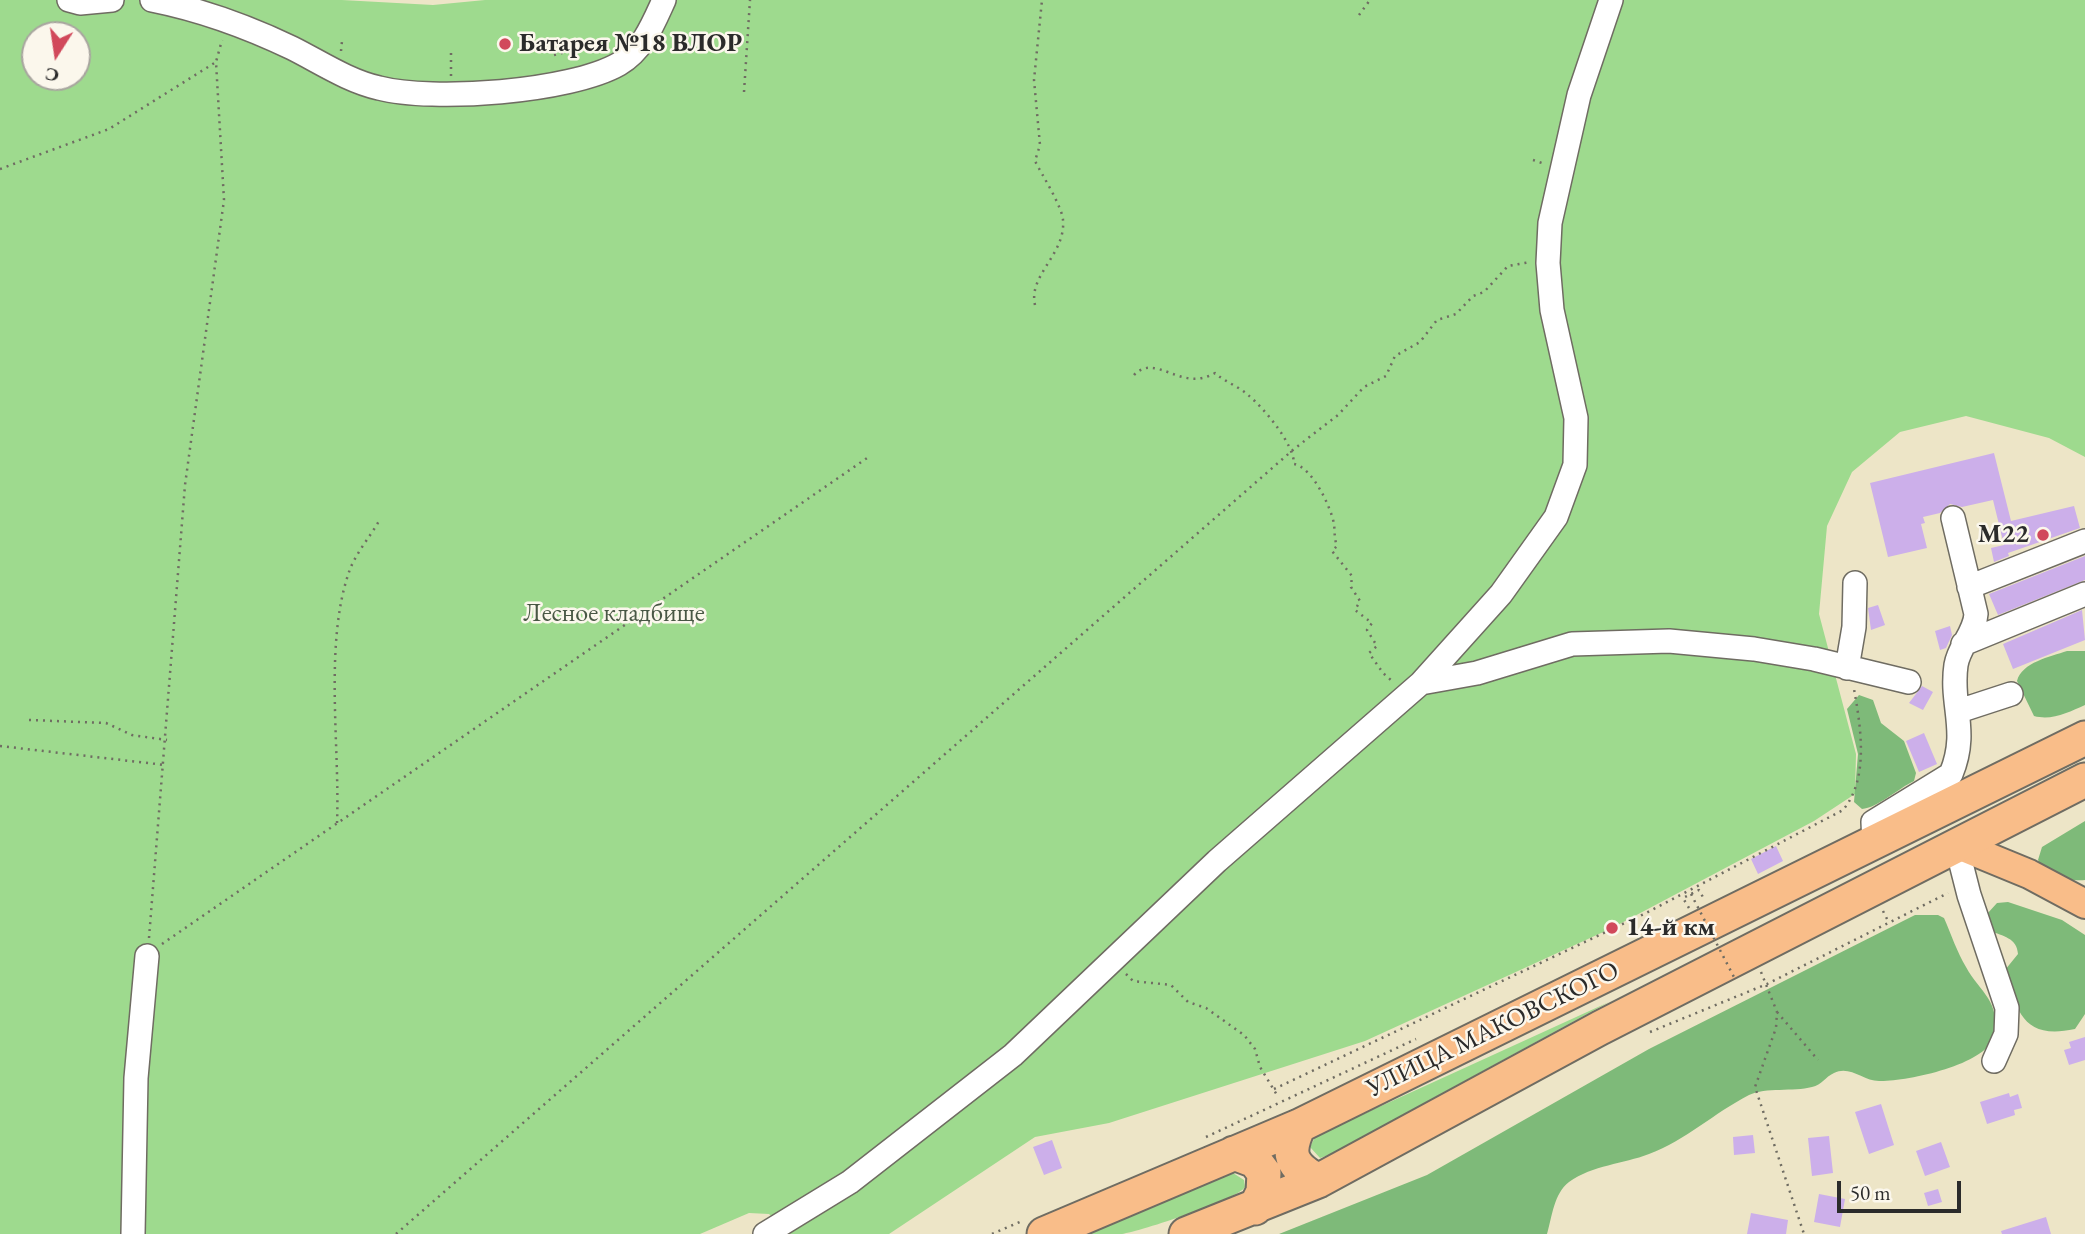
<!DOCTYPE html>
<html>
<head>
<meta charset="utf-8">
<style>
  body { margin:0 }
  #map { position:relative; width:2085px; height:1234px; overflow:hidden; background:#ede5c7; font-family:"EB Garamond",serif }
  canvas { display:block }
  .north { position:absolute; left:21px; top:21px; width:70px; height:70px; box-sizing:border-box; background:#fbf7ec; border:2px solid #a8a59f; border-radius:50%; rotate:192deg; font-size:19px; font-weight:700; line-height:28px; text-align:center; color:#2b2b2b }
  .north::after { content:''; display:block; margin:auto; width:24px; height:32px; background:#d1495b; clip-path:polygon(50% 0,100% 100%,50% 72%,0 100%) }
  .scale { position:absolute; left:1837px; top:1181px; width:124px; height:32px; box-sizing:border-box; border:4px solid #2b2b2b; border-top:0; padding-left:9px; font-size:21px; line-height:24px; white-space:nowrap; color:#2b2b2b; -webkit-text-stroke:5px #fbf7ec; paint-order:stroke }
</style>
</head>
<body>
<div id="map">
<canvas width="2085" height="1234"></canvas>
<div class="north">С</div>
<div class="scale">50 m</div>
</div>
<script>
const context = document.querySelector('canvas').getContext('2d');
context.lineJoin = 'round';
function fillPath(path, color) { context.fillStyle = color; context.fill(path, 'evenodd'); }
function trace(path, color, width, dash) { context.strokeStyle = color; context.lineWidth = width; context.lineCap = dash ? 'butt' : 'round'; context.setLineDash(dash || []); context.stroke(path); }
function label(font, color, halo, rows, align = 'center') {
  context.font = font + ' "EB Garamond",serif'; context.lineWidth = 5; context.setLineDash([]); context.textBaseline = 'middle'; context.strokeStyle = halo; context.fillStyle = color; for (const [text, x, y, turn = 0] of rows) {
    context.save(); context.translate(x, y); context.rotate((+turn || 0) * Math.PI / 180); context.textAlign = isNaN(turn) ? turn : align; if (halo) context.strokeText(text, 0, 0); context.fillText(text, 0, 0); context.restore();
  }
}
const green = new Path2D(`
  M0,0H342L433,5L485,0H2085V457L2049,438L1966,416L1900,432L1852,472L1827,526L1819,614L1856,754L1855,794L1814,821L1612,928L1365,1041L1109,1123L1035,1137L889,1234H791L769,1214L749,1213L700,1234H0ZM35,35H77V77H35Z
  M1609,1002L1329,1155L1320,1158L1310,1147L1315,1137L1322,1133Z
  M1233,1173L1244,1180L1245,1187C1237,1200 1141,1231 1122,1234C1111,1234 1099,1234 1088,1234Z`);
const forest = new Path2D(`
  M2067,651H2085V705C2069,712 2052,721 2034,716L2017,681C2022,662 2050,657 2067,651Z
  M1859,695L1873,700L1881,723L1904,741L1916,773L1914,781C1899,788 1877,808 1862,809L1854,802L1858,754L1847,709Z
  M2085,821V880C2070,882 2045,874 2038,860L2042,847Z
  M2008,902L2062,920L2085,935V1014L2075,1029C2024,1040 2017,1013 2005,970L2018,954C2017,938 2003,936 1990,931L1987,914L1997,903Z
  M1915,915H1938L1944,918C1951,934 1957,952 1966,967C1980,993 2002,1001 1993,1037C1987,1065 1904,1082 1879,1081C1863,1081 1850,1065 1834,1073C1825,1077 1822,1085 1812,1087C1793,1092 1766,1087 1749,1095C1714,1113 1686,1140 1649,1154C1623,1164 1593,1165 1569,1182C1554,1193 1552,1217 1547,1234H1279L1427,1175L1649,1049Z`);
const building = new Path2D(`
  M1994,453L2011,521L2074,506L2080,528L2008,553L2009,556L1994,562L1991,548L2004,545L1993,500L1962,507L1950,504L1940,513L1923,517L1925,523L1921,524L1927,548L1888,557L1870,483Z
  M2085,556V580L1998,615L1989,594Z
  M1878,605L1885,625L1871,630L1868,608Z
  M2082,610L2085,640L2013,669L2003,644Z
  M1950,626L1952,635L1946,648L1940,650L1935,631Z
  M1922,686L1933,692L1923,710L1909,703Z
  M1924,733L1937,764L1919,772L1906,741Z
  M1776,846L1783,861L1758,874L1751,859Z
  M2085,1037V1060L2069,1065L2064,1050L2071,1048L2069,1042Z
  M2009,1093L2010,1097L2018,1094L2022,1108L2014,1110L2015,1115L1987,1124L1980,1102Z
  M1881,1104L1894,1145L1869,1154L1855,1112Z
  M1753,1135L1755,1153L1734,1155L1733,1137Z
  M1829,1136L1833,1173L1812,1176L1808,1138Z
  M1052,1140L1062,1168L1044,1175L1033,1147Z
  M1941,1142L1950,1167L1925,1176L1916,1151Z
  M1938,1189L1942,1202L1928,1206L1924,1193Z
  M1819,1194L1845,1199L1840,1227L1814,1222Z
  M1751,1213L1788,1220L1786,1234H1747Z
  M2046,1217L2051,1234H2002L2001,1231Z`);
const path = new Path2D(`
  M1359,15L1370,0
  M341,51L342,41
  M554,55L570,51L573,60
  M451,76V49
  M744,92L750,0
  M1533,160L1542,163
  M0,169L109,129L216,62
  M1035,305C1028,275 1066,254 1063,220C1062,206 1042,175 1035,161L1040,145L1034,80L1042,0
  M1134,375C1156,352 1181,393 1215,373C1225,382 1238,386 1248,395C1264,408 1294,444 1294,464C1312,467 1331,507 1334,524C1335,532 1334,538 1337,546L1332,551L1352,576L1351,587L1360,601L1355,610L1372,623L1367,630L1377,646L1369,653L1383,673L1392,681
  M29,720L106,723L132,735L167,740
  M0,746L165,765
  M337,823C340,746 324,644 349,572C355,554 370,537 379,521
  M1689,908L1683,898L1699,890L1704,899
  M1883,911L1889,923
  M149,938L185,485L224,200L216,62L222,40
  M162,944L870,456
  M1761,972L1777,1012L1776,1028L1755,1087L1804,1234
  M1126,974L1133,981L1171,985L1188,1002L1206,1008L1244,1035L1255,1049L1260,1067L1277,1095
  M1777,1012L1818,1060
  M1650,1032L1767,984L1948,893
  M1274,1089L1646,913L1843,810C1869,779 1861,728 1854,689
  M1206,1137L1416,1039
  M396,1234L1294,449L1338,415L1364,387L1386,376L1395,356L1420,342L1437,320L1456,314L1473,296L1484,292L1508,266L1530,262
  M992,1234L1022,1221`);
const minor = new Path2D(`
  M69,0L80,3L112,0
  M152,0C202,10 246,26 292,48C320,62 348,81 379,88C433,102 570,92 619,64C643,50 653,24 664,0
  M1969,587L2085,541
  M1963,644L2085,594
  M1847,668L1854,627L1855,583
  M1421,683L1477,673L1572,644L1669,641L1754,649L1814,659L1909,682
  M1959,711L2011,694
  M1874,844L1873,822L1951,774C1969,731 1950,705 1956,665C1959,646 1975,633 1976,614L1953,518
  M1956,844L1969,895L2007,1008L2006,1034L1994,1061
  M133,1234L136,1078L147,956
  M765,1234L850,1182L1013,1055L1217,861L1421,683L1501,594L1556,517L1575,465L1576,418L1552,310L1548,263L1550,223L1579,95L1611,0`);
const major = new Path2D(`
  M1956,844L2029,874L2085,904`);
const highway = new Path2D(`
  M1299,1126C1286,1154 1290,1165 1318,1181
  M1234,1153L1255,1161L1264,1173L1263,1192L1255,1208
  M1044,1234L1299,1126L2085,738
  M1186,1234L1318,1181L1600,1028L2085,780`);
const pathBridge = new Path2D(`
  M1691,894L1736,981`);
const markers = [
  [505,44,7,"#d1495b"],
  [2043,535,7,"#d1495b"],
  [1612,928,7,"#d1495b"]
];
const poiNames = [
  ["Батарея №18 ВЛОР",519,44],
  ["M22",2029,535,"right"],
  ["14-й км",1626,928]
];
const parkNames = [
  ["Лесное кладбище",614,614]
];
const streetNames = [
  ["УЛИЦА МАКОВСКОГО",1493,1030,-26]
];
fillPath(green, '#9eda8e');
fillPath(forest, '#7eba79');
fillPath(building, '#ccafea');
trace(minor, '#6f6c62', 26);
trace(major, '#6f6c62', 32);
trace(highway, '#6f6c62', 37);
trace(path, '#6f6c62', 2.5, [2, 5]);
trace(minor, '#fff', 23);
trace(major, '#f9bd89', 28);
trace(highway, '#f9bd89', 33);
trace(pathBridge, '#6f6c62', 2.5, [2, 5]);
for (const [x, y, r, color] of markers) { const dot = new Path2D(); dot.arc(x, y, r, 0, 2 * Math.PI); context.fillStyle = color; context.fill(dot); trace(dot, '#fbf7ec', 2.5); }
label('bold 26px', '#2b2b2b', '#fbf7ec', poiNames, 'left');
label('26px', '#485744', '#fbf7ec', parkNames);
label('26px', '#2b2b2b', '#fbf7ec', streetNames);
</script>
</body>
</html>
